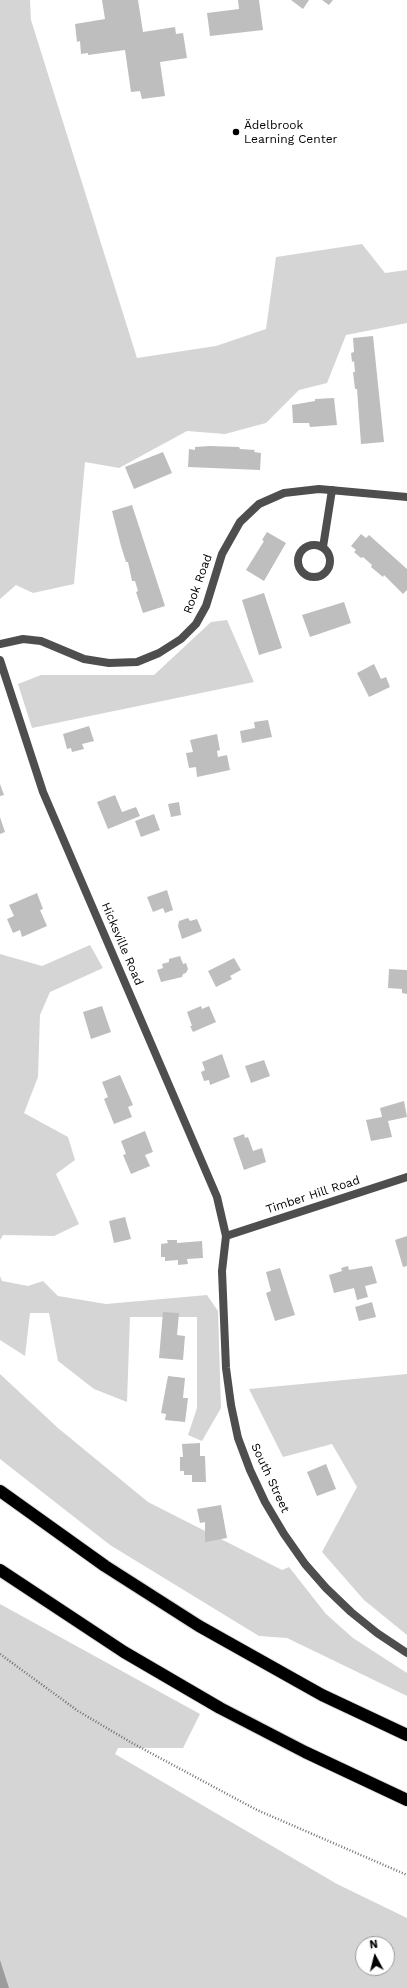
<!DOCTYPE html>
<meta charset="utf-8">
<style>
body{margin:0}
#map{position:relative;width:407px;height:1988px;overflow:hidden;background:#fff;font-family:"Work Sans",sans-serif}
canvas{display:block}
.north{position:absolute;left:355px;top:1936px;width:40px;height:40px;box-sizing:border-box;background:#fff;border:1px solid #999;border-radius:50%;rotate:353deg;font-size:11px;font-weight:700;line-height:16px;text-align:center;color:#000}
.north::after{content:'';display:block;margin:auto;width:14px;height:18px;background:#000;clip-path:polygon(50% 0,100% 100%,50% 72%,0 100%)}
</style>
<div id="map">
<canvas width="407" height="1988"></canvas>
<div class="north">N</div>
</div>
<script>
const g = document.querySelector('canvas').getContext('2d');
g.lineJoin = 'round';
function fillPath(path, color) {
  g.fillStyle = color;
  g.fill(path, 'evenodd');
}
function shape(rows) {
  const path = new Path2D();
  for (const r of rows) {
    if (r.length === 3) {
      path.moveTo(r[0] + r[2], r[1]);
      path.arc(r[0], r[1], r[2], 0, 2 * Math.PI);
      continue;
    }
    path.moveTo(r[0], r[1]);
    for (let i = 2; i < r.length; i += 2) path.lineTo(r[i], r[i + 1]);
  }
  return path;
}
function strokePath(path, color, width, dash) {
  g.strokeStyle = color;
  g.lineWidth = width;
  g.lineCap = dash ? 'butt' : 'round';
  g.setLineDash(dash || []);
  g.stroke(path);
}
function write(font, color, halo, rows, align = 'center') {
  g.font = font + ' "Work Sans",sans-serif';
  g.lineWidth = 3;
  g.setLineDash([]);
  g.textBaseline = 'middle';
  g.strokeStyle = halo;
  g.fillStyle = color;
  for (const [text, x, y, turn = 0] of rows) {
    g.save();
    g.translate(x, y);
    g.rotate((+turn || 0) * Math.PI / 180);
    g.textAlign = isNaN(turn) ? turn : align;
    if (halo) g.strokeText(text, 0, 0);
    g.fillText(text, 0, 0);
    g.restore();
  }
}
fillPath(shape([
 [0,0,30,0,31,20,137,358,216,346,266,329,276,257,362,244,385,273,407,270,407,323,346,335,327,383,299,390,266,423,225,434,187,431,119,468,85,462,74,584,33,593,16,585,0,599],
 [227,620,254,682,32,728,18,684,41,675,154,675,211,622],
 [90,945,103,968,50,992,40,1015,38,1077,24,1113,68,1137,75,1160,56,1174,79,1224,54,1236,3,1235,0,1240,0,954,42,966],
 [0,1276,2,1281,28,1286,43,1281,58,1296,106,1304,207,1295,218,1311,221,1408,202,1441,188,1435,197,1408,197,1317,130,1317,127,1402,94,1389,58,1361,49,1313,30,1313,25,1356,0,1340],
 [0,1374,58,1428,148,1502,282,1570,289,1567,326,1614,353,1638,407,1673,407,1696,287,1638,259,1636,110,1545,0,1459],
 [407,1374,407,1635,364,1600,322,1552,357,1487,332,1444,283,1457,249,1389],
 [0,1604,200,1714,183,1748,118,1748,115,1754,337,1884,407,1918,407,1988,0,1988],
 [363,1944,387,1944,387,1968,363,1968]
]), '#d5d5d5');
fillPath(shape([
 [0,1960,9,1988,0,1988]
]), '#9c9c9c');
fillPath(shape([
 [102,0,138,0,143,32,175,27,176,34,183,33,187,58,160,62,165,96,142,99,140,91,131,92,125,50,88,55,88,53,81,54,80,41,77,42,75,24,105,19],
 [238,0,259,0,263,30,210,36,207,13,239,9],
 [291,0,309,0,303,9],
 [322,0,333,0,329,5],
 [373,336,384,442,361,444,357,389,355,389,353,372,355,372,354,361,352,362,351,353,354,352,353,338],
 [334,398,337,425,310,427,309,423,293,423,292,405,315,401,315,399],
 [210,446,239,447,240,449,255,450,254,452,261,453,260,470,188,467,189,449,195,450,195,447],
 [163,452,172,473,134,489,125,467],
 [132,505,165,606,143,613,136,592,138,591,135,581,132,581,128,562,126,562,121,546,112,511],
 [267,532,286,543,264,581,246,570,264,541,262,540],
 [361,534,366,538,369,535,407,569,407,590,403,594,384,575,383,577,371,567,372,565,363,557,361,558,354,552,356,550,351,546],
 [264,593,282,648,259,655,242,600],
 [344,602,351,623,310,637,302,615],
 [374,664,381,679,386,677,390,687,369,697,357,673],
 [268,720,272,737,242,743,240,731,255,728,254,722],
 [89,726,94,741,82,744,84,749,72,752,71,748,67,749,63,734],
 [217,734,220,750,217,751,218,757,227,755,230,770,197,777,196,767,189,768,186,753,193,752,190,740],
 [0,784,4,795,0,796],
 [115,795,122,812,136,807,140,816,108,829,97,802],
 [179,802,181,815,171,817,168,804],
 [154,814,160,830,141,837,135,821],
 [0,817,5,832,0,834],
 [167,890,173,910,165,913,163,908,153,912,147,897],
 [37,893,43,909,40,910,47,926,22,937,20,930,13,933,7,919,14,916,9,905],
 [188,918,190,921,197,919,202,931,182,939,178,926,179,921],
 [180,956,183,964,186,963,188,969,186,973,183,974,182,977,161,982,157,970,163,968,162,964,169,962,169,959],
 [234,958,241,970,230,976,232,979,216,987,208,971],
 [389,969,407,970,407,994,402,993,402,989,388,988],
 [102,1006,111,1032,91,1039,83,1012],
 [201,1006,202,1009,209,1006,216,1022,193,1032,190,1026,192,1026,187,1012],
 [222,1054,230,1077,210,1085,209,1080,204,1081,201,1072,205,1070,202,1062],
 [264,1060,270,1076,251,1083,245,1066],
 [120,1075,133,1105,128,1107,132,1117,114,1124,104,1099,108,1097,102,1082],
 [404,1101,407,1117,388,1121,392,1137,371,1141,366,1120,382,1117,380,1108],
 [145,1131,153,1152,145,1155,150,1166,131,1174,123,1155,126,1154,121,1141],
 [244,1134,245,1138,248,1137,253,1151,262,1148,266,1162,244,1170,233,1138],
 [125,1217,131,1239,114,1243,109,1221],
 [407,1236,407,1266,403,1267,395,1240],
 [167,1240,177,1240,177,1243,202,1241,203,1258,187,1259,188,1264,178,1265,178,1260,165,1261,165,1257,161,1257,161,1244,168,1243],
 [348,1266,349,1270,372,1266,377,1283,365,1286,368,1297,357,1300,354,1288,334,1293,329,1275,342,1271,341,1268],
 [280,1268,295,1315,275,1321,266,1293,271,1291,266,1272],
 [372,1302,376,1317,359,1321,355,1307],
 [163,1312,179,1313,177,1335,185,1336,183,1360,159,1358],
 [168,1376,185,1378,183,1398,188,1398,185,1422,165,1420,166,1414,161,1413],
 [200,1443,200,1456,205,1456,206,1482,192,1482,192,1475,184,1475,184,1471,180,1471,180,1457,183,1457,182,1444],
 [326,1464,336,1489,317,1496,307,1472],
 [221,1505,227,1538,205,1542,205,1522,200,1523,197,1509]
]), '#bebebe');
const highway = shape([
 [0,1491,105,1566,199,1626,322,1695,407,1735],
 [0,1570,124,1652,220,1708,305,1752,407,1800]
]);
strokePath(highway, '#dbdbdb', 14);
strokePath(shape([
 [0,1654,78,1711,132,1743,257,1810,407,1875]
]), '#707070', 2.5, [1, 2]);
strokePath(shape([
 [314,561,16],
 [323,547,332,490]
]), '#4e4e4e', 8);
strokePath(shape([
 [0,644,23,639,41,641,84,659,109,663,137,662,159,653,181,639,196,624,206,606,222,554,240,522,259,504,284,493,319,489,407,497],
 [0,660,43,792,217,1197,226,1236,222,1271,226,1368,231,1405,238,1438,250,1470,265,1502,284,1534,305,1564,326,1588,351,1612,377,1633,407,1653],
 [226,1236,407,1177]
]), '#4e4e4e', 8);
strokePath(highway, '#000', 12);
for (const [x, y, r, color] of [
 [236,132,4,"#000"]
]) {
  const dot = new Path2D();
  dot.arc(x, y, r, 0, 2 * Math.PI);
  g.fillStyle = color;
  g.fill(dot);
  strokePath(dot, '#fff', 1.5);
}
write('12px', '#000', '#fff', [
 ["Ädelbrook",244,125],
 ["Learning Center",244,139]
], 'left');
write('12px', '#000', '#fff', [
 ["Rook Road",198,584,-70],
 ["Hicksville Road",122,944,67],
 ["Timber Hill Road",313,1195,-18],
 ["South Street",270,1478,65]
]);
</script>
